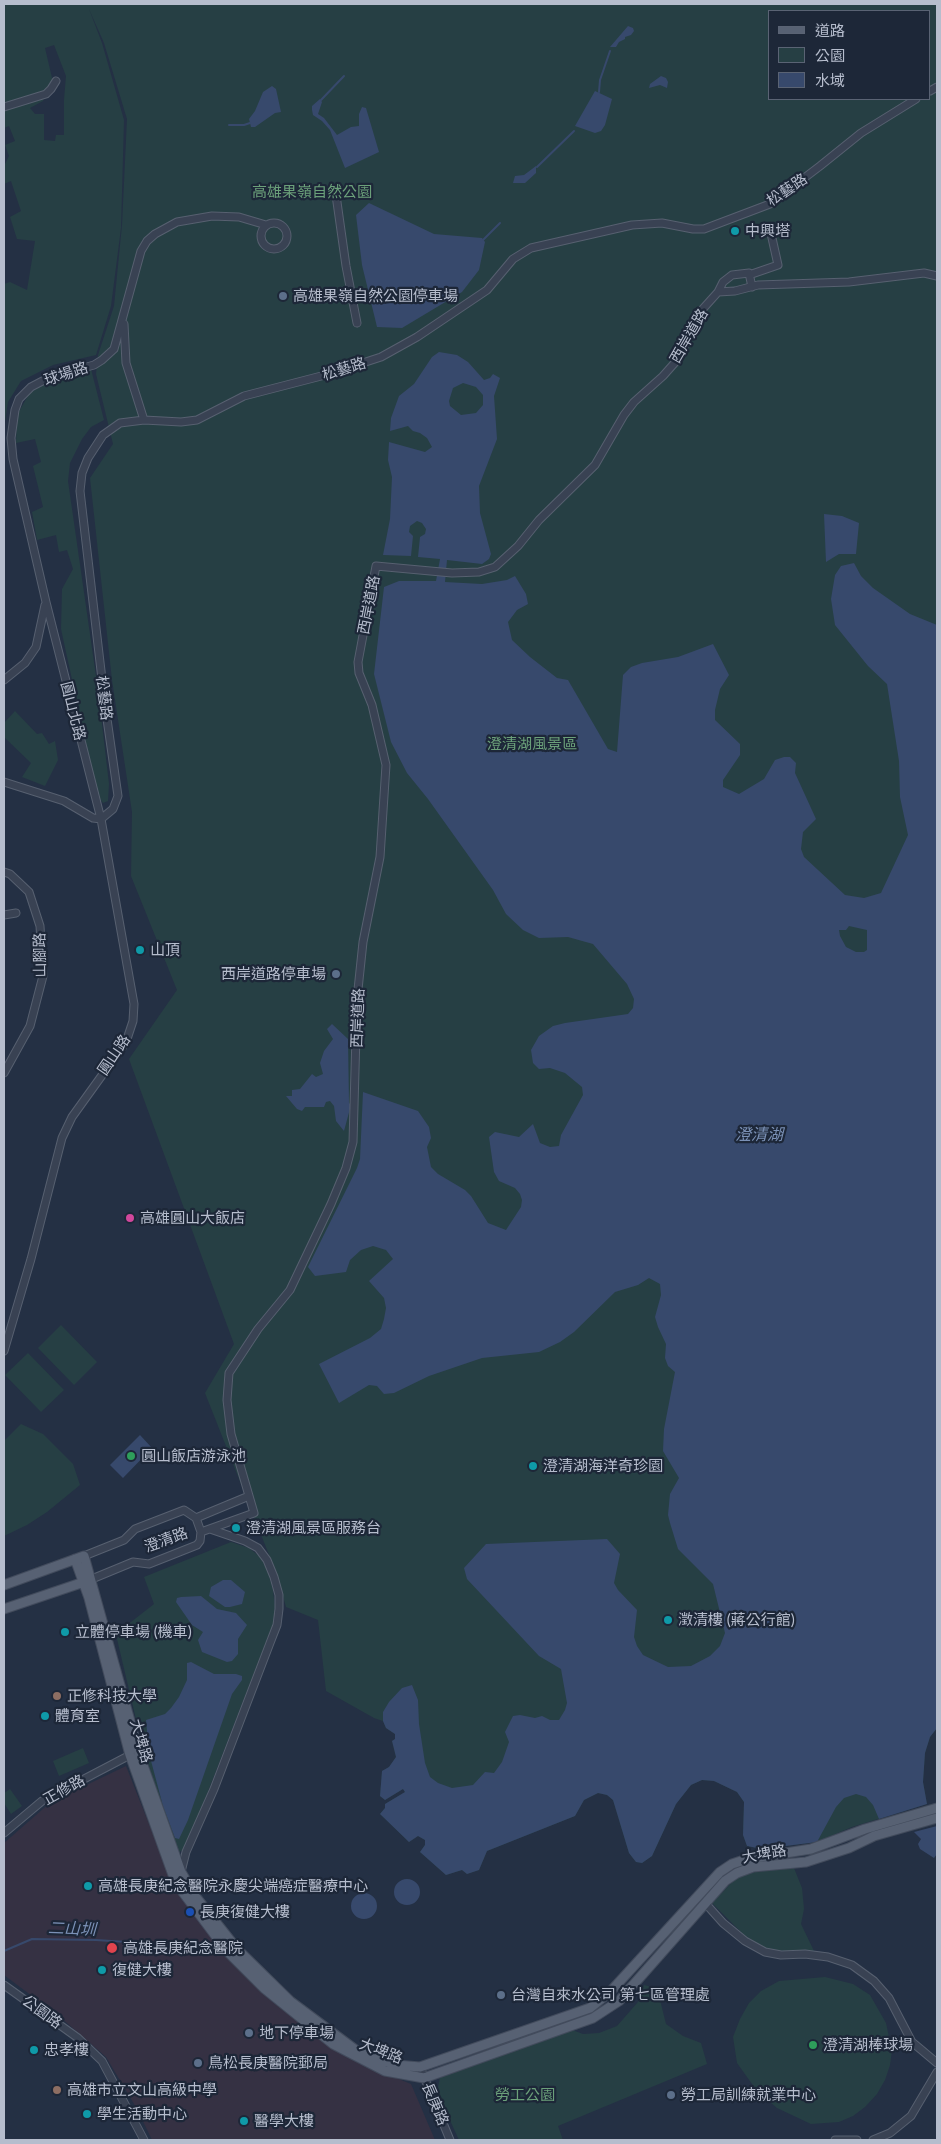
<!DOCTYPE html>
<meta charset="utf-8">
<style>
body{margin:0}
#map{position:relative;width:941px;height:2144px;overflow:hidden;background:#243044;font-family:Lato,"Noto Sans TC",sans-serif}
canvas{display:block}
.frame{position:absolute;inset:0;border:5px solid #b6bdcd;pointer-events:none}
.legend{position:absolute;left:768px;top:10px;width:162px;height:90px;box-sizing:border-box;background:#1d2738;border:1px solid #5a6374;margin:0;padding:6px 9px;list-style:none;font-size:15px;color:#b6bdcd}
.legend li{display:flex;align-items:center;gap:10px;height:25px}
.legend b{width:25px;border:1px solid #5a6374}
</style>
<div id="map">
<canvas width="941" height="2144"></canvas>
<div class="frame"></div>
<ul class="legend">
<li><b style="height:6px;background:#576173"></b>道路</li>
<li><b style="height:14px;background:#263f44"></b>公園</li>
<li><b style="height:14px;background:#37496c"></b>水域</li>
</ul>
</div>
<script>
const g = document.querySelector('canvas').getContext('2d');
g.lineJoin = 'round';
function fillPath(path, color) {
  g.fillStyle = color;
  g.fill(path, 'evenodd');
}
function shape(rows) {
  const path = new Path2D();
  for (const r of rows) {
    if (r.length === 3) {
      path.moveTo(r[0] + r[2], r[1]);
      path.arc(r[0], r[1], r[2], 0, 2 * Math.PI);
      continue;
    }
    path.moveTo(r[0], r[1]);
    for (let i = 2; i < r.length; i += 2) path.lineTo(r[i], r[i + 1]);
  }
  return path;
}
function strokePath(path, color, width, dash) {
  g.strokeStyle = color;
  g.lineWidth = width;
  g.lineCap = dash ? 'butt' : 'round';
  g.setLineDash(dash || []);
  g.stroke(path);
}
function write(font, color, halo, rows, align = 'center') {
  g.font = font + ' Lato,"Noto Sans TC",sans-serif';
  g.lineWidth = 4.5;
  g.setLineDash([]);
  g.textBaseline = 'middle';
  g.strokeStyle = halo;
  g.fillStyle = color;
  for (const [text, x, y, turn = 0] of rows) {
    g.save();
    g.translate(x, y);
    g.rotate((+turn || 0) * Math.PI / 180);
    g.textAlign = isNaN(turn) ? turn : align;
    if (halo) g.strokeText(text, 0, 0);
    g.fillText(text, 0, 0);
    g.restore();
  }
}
fillPath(shape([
 [126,1766,170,1877,226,1957,263,1994,332,2047,384,2073,411,2084,435,2140,152,2140,137,2109,106,2057,60,2017,4,1975,4,1843,51,1802]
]), '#353143');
fillPath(shape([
 [4,4,937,4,937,1728,930,1737,925,1753,923,1782,927,1804,852,1827,817,1842,762,1849,747,1846,743,1835,744,1802,737,1792,714,1781,702,1780,691,1785,676,1804,652,1856,642,1863,636,1862,629,1853,613,1800,607,1795,598,1793,584,1800,575,1816,487,1851,479,1870,467,1874,462,1870,446,1875,420,1852,425,1845,425,1840,418,1836,409,1842,380,1814,385,1808,385,1804,405,1792,403,1789,385,1800,380,1796,382,1771,389,1767,396,1757,392,1741,395,1739,395,1734,386,1728,383,1721,374,1718,326,1691,318,1620,286,1607,277,1575,205,1393,234,1344,129,1059,177,990,131,876,132,812,112,680,90,478,113,444,96,374,98,355,114,306,122,225,127,119,104,43,89,9,102,43,124,120,121,228,111,306,96,355,53,365,21,381,8,402,4,428,4,284,10,282,27,290,35,241,17,239,10,217,21,211,11,181,4,184,4,166,9,156,5,145,15,141,9,126,4,128,4,107,45,95,43,101,30,108,35,114,44,114,44,140,55,141,56,135,64,135,64,100,66,76,54,45,45,48,53,82,47,92,4,106],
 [770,11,930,11,930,99,770,99],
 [91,369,104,420,91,427,82,439,70,463,68,481,98,690,109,784,108,801,103,803,99,798,90,762,61,629,62,589,73,569,67,550,59,552,56,535,37,540,32,512,43,507,33,466,41,462,35,439,16,443,17,415,29,394,45,383],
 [15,711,37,734,42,733,49,744,55,741,58,760,45,786,22,777,31,763,4,737,4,723],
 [61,1325,97,1362,74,1385,38,1348],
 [28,1353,64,1390,41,1412,5,1375],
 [21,1424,43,1434,73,1464,80,1485,47,1512,27,1525,4,1536,4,1441],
 [231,1542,249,1548,259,1556,267,1568,273,1590,275,1607,273,1624,200,1812,183,1850,179,1852,174,1848,140,1736,117,1639,122,1629,154,1604,144,1577],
 [83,1748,89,1763,59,1776,53,1761],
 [10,1789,22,1806,11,1814,4,1803,4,1793],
 [794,1868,802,1888,804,1909,801,1924,814,1951,783,1951,766,1949,744,1935,712,1903,738,1876,755,1872],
 [825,1977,853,1984,870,1995,886,2023,892,2051,890,2065,885,2080,877,2094,865,2107,853,2116,839,2122,811,2124,777,2108,757,2091,737,2063,733,2037,740,2019,749,2003,761,1991,779,1981],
 [644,1985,657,1988,666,2024,683,2036,701,2043,707,2064,558,2126,563,2140,459,2140,437,2092,440,2077,572,2030,583,2034,599,2033,617,2026,638,2002]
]), '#263f44');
fillPath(shape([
 [628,26,633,28,634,31,631,35,625,37,625,39,619,42,616,47,610,47],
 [661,76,666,78,668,82,667,88,660,85,649,88,650,84],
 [272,86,276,89,281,112,275,113,255,127,251,127,249,119,255,111,263,92],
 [595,91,612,99,605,125,601,131,595,133,575,126],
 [320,99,322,102,318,114,324,118,337,135,351,127,359,126,359,114,362,107,366,108,379,152,345,168,330,130,322,121,313,115,312,110,312,106],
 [536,166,536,173,525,183,513,183,515,176,524,175],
 [369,203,434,234,482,238,485,242,479,270,462,292,402,328,377,327,362,265,356,215],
 [439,352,457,355,468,362,484,380,490,378,493,374,500,378,494,396,497,439,479,486,480,513,491,554,489,559,482,564,447,560,445,582,482,584,507,580,515,576,526,594,528,604,517,610,508,622,512,640,530,657,557,678,568,680,608,749,617,752,623,675,631,667,642,663,678,657,713,644,729,675,720,689,715,710,715,720,740,744,740,755,723,780,723,787,739,794,764,779,775,760,784,757,790,757,796,763,795,773,816,819,803,832,801,849,804,857,845,895,864,898,881,893,908,835,900,797,899,761,887,684,868,666,835,625,831,599,835,575,841,566,854,563,861,576,873,588,910,614,937,625,937,1728,930,1737,925,1753,923,1782,927,1804,879,1819,873,1805,866,1797,856,1794,844,1798,836,1807,817,1842,762,1849,747,1846,743,1835,744,1802,737,1792,714,1781,702,1780,691,1785,676,1804,652,1856,642,1863,636,1862,629,1853,613,1800,607,1795,598,1793,584,1800,575,1816,487,1851,479,1870,467,1874,462,1870,446,1875,420,1852,425,1845,425,1840,418,1836,409,1842,380,1814,385,1808,385,1804,405,1792,403,1789,385,1800,380,1796,382,1771,389,1767,396,1757,392,1741,395,1739,395,1734,386,1728,383,1721,383,1712,389,1702,402,1688,412,1685,418,1700,419,1724,425,1763,430,1777,438,1783,452,1788,473,1785,485,1772,494,1773,502,1762,509,1742,505,1732,513,1716,520,1715,535,1718,542,1716,550,1720,559,1720,565,1710,567,1703,561,1669,539,1656,467,1579,464,1568,486,1544,607,1539,620,1554,614,1583,618,1590,637,1610,634,1637,637,1646,643,1655,668,1667,691,1666,710,1656,720,1646,725,1633,713,1584,678,1549,670,1523,668,1515,670,1494,679,1478,663,1451,664,1429,675,1372,668,1366,665,1358,666,1344,658,1327,655,1317,661,1295,660,1284,649,1278,638,1285,615,1292,574,1332,560,1342,539,1352,482,1358,429,1376,394,1393,384,1394,377,1386,369,1385,339,1403,319,1364,370,1338,381,1329,384,1319,386,1308,384,1298,369,1281,393,1259,386,1250,373,1246,361,1250,350,1260,346,1272,315,1276,308,1267,357,1168,360,1159,363,1092,418,1111,429,1127,431,1138,427,1147,431,1167,438,1174,465,1190,471,1196,488,1223,506,1230,521,1207,522,1200,520,1194,515,1188,499,1181,494,1172,489,1137,495,1132,519,1137,533,1124,540,1143,550,1147,559,1146,561,1135,583,1095,582,1087,565,1073,550,1068,539,1069,533,1063,531,1050,539,1036,553,1026,565,1023,628,1014,633,1008,634,999,627,984,593,944,568,937,539,938,523,930,506,914,493,890,428,799,407,773,391,742,374,674,384,587,399,581,436,581,440,559,418,557,420,537,425,534,426,529,422,523,417,521,410,526,409,532,413,536,411,556,383,555,390,519,392,477,388,460,389,442,425,452,432,447,427,438,420,433,413,431,408,426,390,431,391,418,399,396,414,384,432,357],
 [463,383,476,387,483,395,483,405,476,413,461,415,450,406,449,401,453,388],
 [849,926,867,930,867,950,864,952,856,952,846,947,840,936,839,930,846,930],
 [824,514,842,516,859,523,856,554,839,554,826,562],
 [332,1024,348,1039,349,1103,351,1105,344,1131,336,1121,334,1106,330,1101,326,1102,324,1107,305,1107,302,1111,297,1109,286,1096,292,1096,292,1090,300,1089,312,1074,316,1077,323,1074,320,1063,324,1051,333,1039,327,1029],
 [140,1435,152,1448,123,1478,110,1465],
 [223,1580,231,1580,245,1592,242,1604,230,1607,225,1607,209,1596,211,1587],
 [201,1596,217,1609,236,1613,247,1625,238,1639,238,1654,232,1661,227,1662,202,1652,198,1640,203,1632,192,1625,176,1602,177,1598,181,1597],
 [191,1662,214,1674,236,1674,242,1676,242,1680,232,1694,188,1820,179,1839,175,1838,163,1806,146,1742,147,1731,146,1720,165,1714,171,1708,179,1697,187,1680,187,1663],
 [937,1826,937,1854,934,1858,920,1849,918,1844,921,1839,914,1832],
 [407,1892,13],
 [364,1906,13]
]), '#37496c');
strokePath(shape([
 [599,92,600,80,610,51],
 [321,100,344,76],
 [229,125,244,125,250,123],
 [537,167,574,131],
 [483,240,500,223],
 [152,1946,181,1955],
 [4,1951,32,1939,96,1940,142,1943]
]), '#37496c', 2);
const minor = shape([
 [930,91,937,87],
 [4,107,46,94,51,89,56,81],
 [336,195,346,266,357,323],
 [274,236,13],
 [749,275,778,265,770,229],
 [718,292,723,282,732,275,749,273,752,287],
 [124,324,126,363,144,420],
 [4,680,25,663,36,647,45,605],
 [4,782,64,801,93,818,101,819],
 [101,819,113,809,118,796,105,705,80,491,82,473,88,458,103,435,120,423,144,420,181,422,197,420,244,396,329,374,381,357,417,337,487,290,513,259,531,248,632,225,662,223,693,229,704,229,770,204,820,166,861,133,916,99],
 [4,872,10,874,29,892,40,926,43,976,30,1026,4,1073],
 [4,915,16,913],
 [4,1351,31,1259,62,1138,72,1117,126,1042,133,1021,134,1004,101,819,46,602,13,459,11,438,15,410,19,399,31,387,50,377,94,365,102,360,114,349,141,251,147,241,155,234,177,222,212,216,239,217,266,225],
 [196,1518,249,1496],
 [201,1532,254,1513,231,1434,227,1400,229,1373,258,1329,290,1290,331,1204,346,1168,353,1142,357,999,363,942,380,857,386,765,372,705,359,673,358,662,376,566,452,573,479,572,495,567,518,546,539,520,595,465,624,415,634,402,663,376,679,358,700,312,718,292,735,291,758,285,849,282,924,273,937,276],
 [84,1556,124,1540,135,1529,184,1510,196,1518,201,1532,200,1541,197,1545,149,1564,133,1562,87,1581],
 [4,1833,42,1801,130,1755],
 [181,1872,186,1852,214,1789,270,1643,277,1625,279,1609,279,1595,274,1577,267,1560,258,1548,245,1541,210,1529],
 [706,1904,723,1923,745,1941,765,1952,781,1955,805,1954,828,1957,852,1965,874,1981,889,1998,912,2042,937,2063],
 [4,1985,78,2038,102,2061,144,2140],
 [420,2067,450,2140],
 [835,2140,857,2140],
 [873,2140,890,2133,911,2116,937,2072]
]);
const major = shape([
 [75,1559,89,1598,130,1755,173,1875,182,1891,227,1951,265,1989,333,2044,385,2071,424,2078,593,2018,619,2001,725,1881,737,1873,753,1867,806,1862,849,1848,874,1836,937,1818],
 [4,1585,84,1556,140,1757,181,1872,195,1896,237,1949,290,2001,357,2051,396,2065,420,2067,590,2008,610,1992,720,1872,732,1864,747,1859,811,1849,865,1829,937,1808],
 [4,1609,84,1582]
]);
strokePath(minor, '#576070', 9);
strokePath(major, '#424b5c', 11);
strokePath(minor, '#394253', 7);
strokePath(major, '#576173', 9);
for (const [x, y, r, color] of [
 [735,231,5,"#0f9aa8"],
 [283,296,5,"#5c6f8a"],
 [140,950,5,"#0f9aa8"],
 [336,974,5,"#5c6f8a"],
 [130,1218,5,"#d1479c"],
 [131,1456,5,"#2e9e5b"],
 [533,1466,5,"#0f9aa8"],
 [236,1528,5,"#0f9aa8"],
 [668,1620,5,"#0f9aa8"],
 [65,1632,5,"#0f9aa8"],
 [57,1696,5,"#8d6e63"],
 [45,1716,5,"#0f9aa8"],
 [88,1886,5,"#0f9aa8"],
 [190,1912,5,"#1a4fb4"],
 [112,1948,6,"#e0444e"],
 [102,1970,5,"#0f9aa8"],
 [501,1995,5,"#5c6f8a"],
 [249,2033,5,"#5c6f8a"],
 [813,2045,5,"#2e9e5b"],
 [34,2050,5,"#0f9aa8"],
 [198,2063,5,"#5c6f8a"],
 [57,2090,5,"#8d6e63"],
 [671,2095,5,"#5c6f8a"],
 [87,2114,5,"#0f9aa8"],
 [244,2121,5,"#0f9aa8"]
]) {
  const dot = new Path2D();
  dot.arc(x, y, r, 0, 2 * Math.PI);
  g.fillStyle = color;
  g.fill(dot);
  strokePath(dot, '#1d2738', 2);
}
write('15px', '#b6bdcd', '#1d2738', [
 ["松藝路",787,190,-34],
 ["西岸道路",689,336,-60],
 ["松藝路",344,369,-17],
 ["球場路",66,374,-18],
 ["西岸道路",369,605,-79],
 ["松藝路",104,698,83],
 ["圓山北路",73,711,76],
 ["山腳路",40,955,-91],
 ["西岸道路",358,1018,-88],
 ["圓山路",114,1055,-56],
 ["澄清路",166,1540,-20],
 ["大埤路",141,1741,74],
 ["正修路",64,1790,-29],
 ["大埤路",764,1854,-10],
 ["公園路",42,2012,36],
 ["大埤路",381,2051,21],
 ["長庚路",435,2104,67]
]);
write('15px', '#6ba07a', '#1d2738', [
 ["高雄果嶺自然公園",312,192],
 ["澄清湖風景區",532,744],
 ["勞工公園",525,2095]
]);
write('15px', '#b6bdcd', '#1d2738', [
 ["中興塔",745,231],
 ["高雄果嶺自然公園停車場",293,296],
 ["山頂",150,950],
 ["西岸道路停車場",326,974,"right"],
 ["高雄圓山大飯店",140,1218],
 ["圓山飯店游泳池",141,1456],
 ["澄清湖海洋奇珍園",543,1466],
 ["澄清湖風景區服務台",246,1528],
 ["澂清樓 (蔣公行館)",678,1620],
 ["立體停車場 (機車)",75,1632],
 ["正修科技大學",67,1696],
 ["體育室",55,1716],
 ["高雄長庚紀念醫院永慶尖端癌症醫療中心",98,1886],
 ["長庚復健大樓",200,1912],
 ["高雄長庚紀念醫院",123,1948],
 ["復健大樓",112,1970],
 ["台灣自來水公司 第七區管理處",511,1995],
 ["地下停車場",259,2033],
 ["澄清湖棒球場",823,2045],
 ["忠孝樓",44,2050],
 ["鳥松長庚醫院郵局",208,2063],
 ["高雄市立文山高級中學",67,2090],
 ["勞工局訓練就業中心",681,2095],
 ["學生活動中心",97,2114],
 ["醫學大樓",254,2121]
], 'left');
write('italic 16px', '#7b91b6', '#1d2738', [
 ["澄清湖",759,1135],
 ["二山圳",72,1929,2]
]);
</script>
